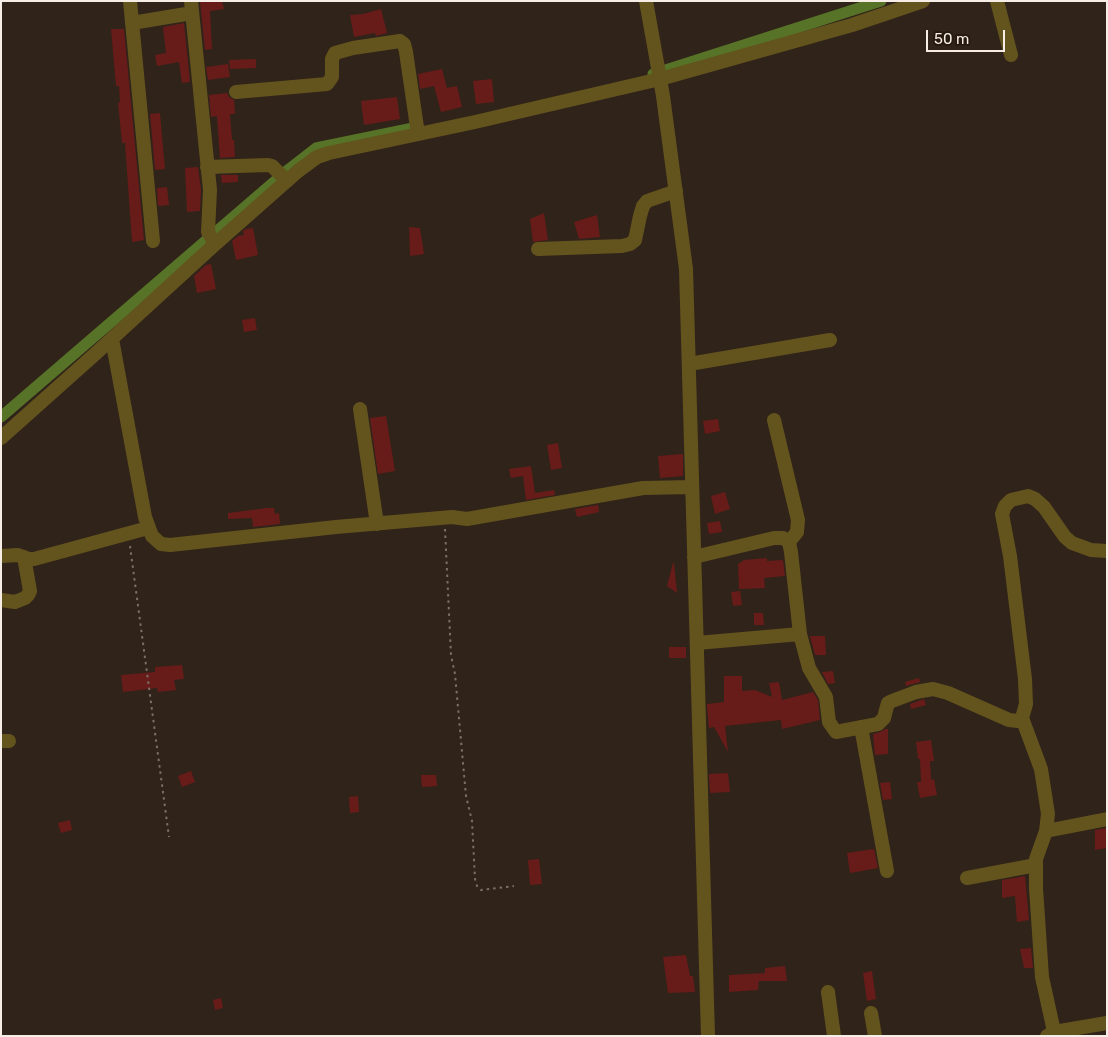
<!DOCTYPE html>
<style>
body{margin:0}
#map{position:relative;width:1108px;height:1037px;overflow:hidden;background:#302319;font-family:Rubik,sans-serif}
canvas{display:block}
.frame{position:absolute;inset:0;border:2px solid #f6ede6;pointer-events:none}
.scale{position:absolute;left:926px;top:30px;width:79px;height:22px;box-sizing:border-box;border:2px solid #f6ede6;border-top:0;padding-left:6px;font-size:15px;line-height:18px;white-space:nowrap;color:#f6ede6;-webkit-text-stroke:4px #261a0f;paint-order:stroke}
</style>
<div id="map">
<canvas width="1108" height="1037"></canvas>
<div class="frame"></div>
<div class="scale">50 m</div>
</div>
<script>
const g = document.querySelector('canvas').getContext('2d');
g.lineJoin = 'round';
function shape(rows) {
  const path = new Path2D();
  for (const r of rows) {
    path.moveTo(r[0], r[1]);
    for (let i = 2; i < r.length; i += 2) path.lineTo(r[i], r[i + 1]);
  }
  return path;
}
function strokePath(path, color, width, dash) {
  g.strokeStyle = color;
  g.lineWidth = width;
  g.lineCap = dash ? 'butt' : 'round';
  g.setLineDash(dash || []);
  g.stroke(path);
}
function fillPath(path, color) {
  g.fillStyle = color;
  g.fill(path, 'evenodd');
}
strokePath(shape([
 [653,74,881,1],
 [1,417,289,169,316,148,418,127]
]), '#577327', 11);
fillPath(shape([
 [200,1,222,1,224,9,210,11,212,49,205,50],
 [381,9,387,33,376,36,375,33,354,37,350,15,363,14],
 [184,23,190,82,182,83,179,62,157,66,155,55,166,53,163,27],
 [111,29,124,29,144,240,132,242,125,143,122,143,118,103,120,102,119,86,116,86],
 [256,59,256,68,230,69,229,60],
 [228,64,230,77,208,80,206,67],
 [442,69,447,88,457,86,462,107,441,112,434,86,420,89,418,74],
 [492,79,494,102,476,104,473,81],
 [227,93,229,97,234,100,235,114,230,114,232,140,234,140,235,157,220,158,217,116,211,117,209,95],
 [397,97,400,119,364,125,361,101],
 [160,113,165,169,155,170,150,114],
 [198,167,201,190,200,211,187,212,185,168],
 [221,175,238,175,238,182,222,183],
 [167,187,169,205,158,206,157,188],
 [544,213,548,240,533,242,530,219],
 [597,215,600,237,579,239,574,222],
 [409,227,420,228,424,254,410,256],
 [253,228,258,255,236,260,232,241,238,236,244,235,243,231,246,229],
 [211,264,216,289,197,293,194,276,206,265],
 [255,318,257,330,244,332,242,320],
 [386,416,395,471,378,474,370,418],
 [718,419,720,431,705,434,703,421],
 [558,443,562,468,551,470,547,445],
 [683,454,683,476,660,478,658,456],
 [531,466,535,493,554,490,555,495,526,500,523,476,511,478,509,469],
 [725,492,730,509,715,514,711,496],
 [598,505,599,512,577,517,575,509],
 [267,508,274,508,275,514,279,513,280,524,253,527,252,518,228,519,228,513],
 [720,521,722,532,709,534,707,523],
 [767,558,767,561,783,560,785,576,764,578,765,588,739,589,738,564,744,560],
 [673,563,674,563,677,593,667,586],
 [740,591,742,605,733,606,731,592],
 [754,613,763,613,764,625,754,625],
 [810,636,825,636,826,655,815,655],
 [669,647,686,647,686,658,669,658],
 [182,665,184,679,174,680,176,690,158,692,157,688,123,692,121,675,155,672,155,667],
 [833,671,835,683,828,684,822,672],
 [724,676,742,676,742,691,755,690,772,697,769,683,779,682,782,700,813,692,818,700,820,720,782,729,781,720,725,726,728,752,714,727,709,728,707,707,707,704,724,702],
 [919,678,920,682,906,686,905,682],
 [924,699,926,705,911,709,910,704],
 [885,729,888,729,888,754,875,755,873,734,880,732],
 [931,740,934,761,930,761,931,780,934,779,937,795,920,798,917,782,921,782,920,759,918,759,916,742],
 [191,771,195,782,182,787,178,776],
 [728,773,730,792,710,793,709,774],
 [421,775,436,775,437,786,422,787],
 [890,782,892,799,883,800,880,783],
 [358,796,359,812,350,813,349,797],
 [70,820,72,830,61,833,58,823],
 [1107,828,1107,848,1095,850,1095,830],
 [874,849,878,868,850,873,847,853],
 [539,859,542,884,530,885,528,860],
 [1025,876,1029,920,1017,922,1015,896,1002,898,1002,880],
 [1031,948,1033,968,1024,968,1020,949],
 [686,955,690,976,693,976,695,992,668,993,663,957],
 [785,966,787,981,759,981,758,990,729,992,729,975,765,973,765,968],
 [872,971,876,999,867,1001,863,973],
 [221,998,223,1008,215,1010,213,1000]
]), '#671c19');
strokePath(shape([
 [445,529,451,655,455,674,466,796,472,821,475,879,477,886,481,890,514,886],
 [130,546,169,837]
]), '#7b7067', 2, [2.5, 4]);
strokePath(shape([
 [130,1,153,241],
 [191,1,210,190,208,232,214,242,211,248],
 [646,1,663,96,686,269,708,1036],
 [997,1,1011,55],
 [132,23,192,13],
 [236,92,327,84,332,77,332,59,335,53,353,48,400,41,404,44,406,52,418,134],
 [207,167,268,165,272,166,287,181],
 [538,249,622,246,630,244,635,240,640,216,643,206,647,201,676,191],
 [112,339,145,517,152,536,161,544,170,545,336,527,452,517,467,519,643,488,692,487],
 [689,364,830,340],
 [360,409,377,524],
 [774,420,798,520,797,532,789,542],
 [1,438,94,355,213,246,298,171,317,157,329,153,475,122,660,79,852,25,923,1],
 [1,556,18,555,29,559,34,559,148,528],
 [694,557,774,538,783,538,789,542,791,552,800,634,809,668,826,697,829,722,836,732,878,724,884,718,886,710,888,703,892,701,916,692,933,689,948,693,1009,720,1018,721,1022,718,1026,704,1025,679,1010,556,1002,514,1005,506,1011,500,1028,496,1035,499,1044,507,1065,537,1072,543,1091,550,1107,551],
 [1,600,15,602,25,598,28,595,30,591,24,557],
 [697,643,800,634],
 [1022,718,1041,769,1048,814,1046,831,1036,859,1036,865],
 [861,727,887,871],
 [1,741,9,741],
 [1046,831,1107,819],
 [967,878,1036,865,1036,888,1042,977,1055,1036],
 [828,992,834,1036],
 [871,1013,875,1036],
 [1047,1036,1054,1032,1107,1023]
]), '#63541e', 14);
</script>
